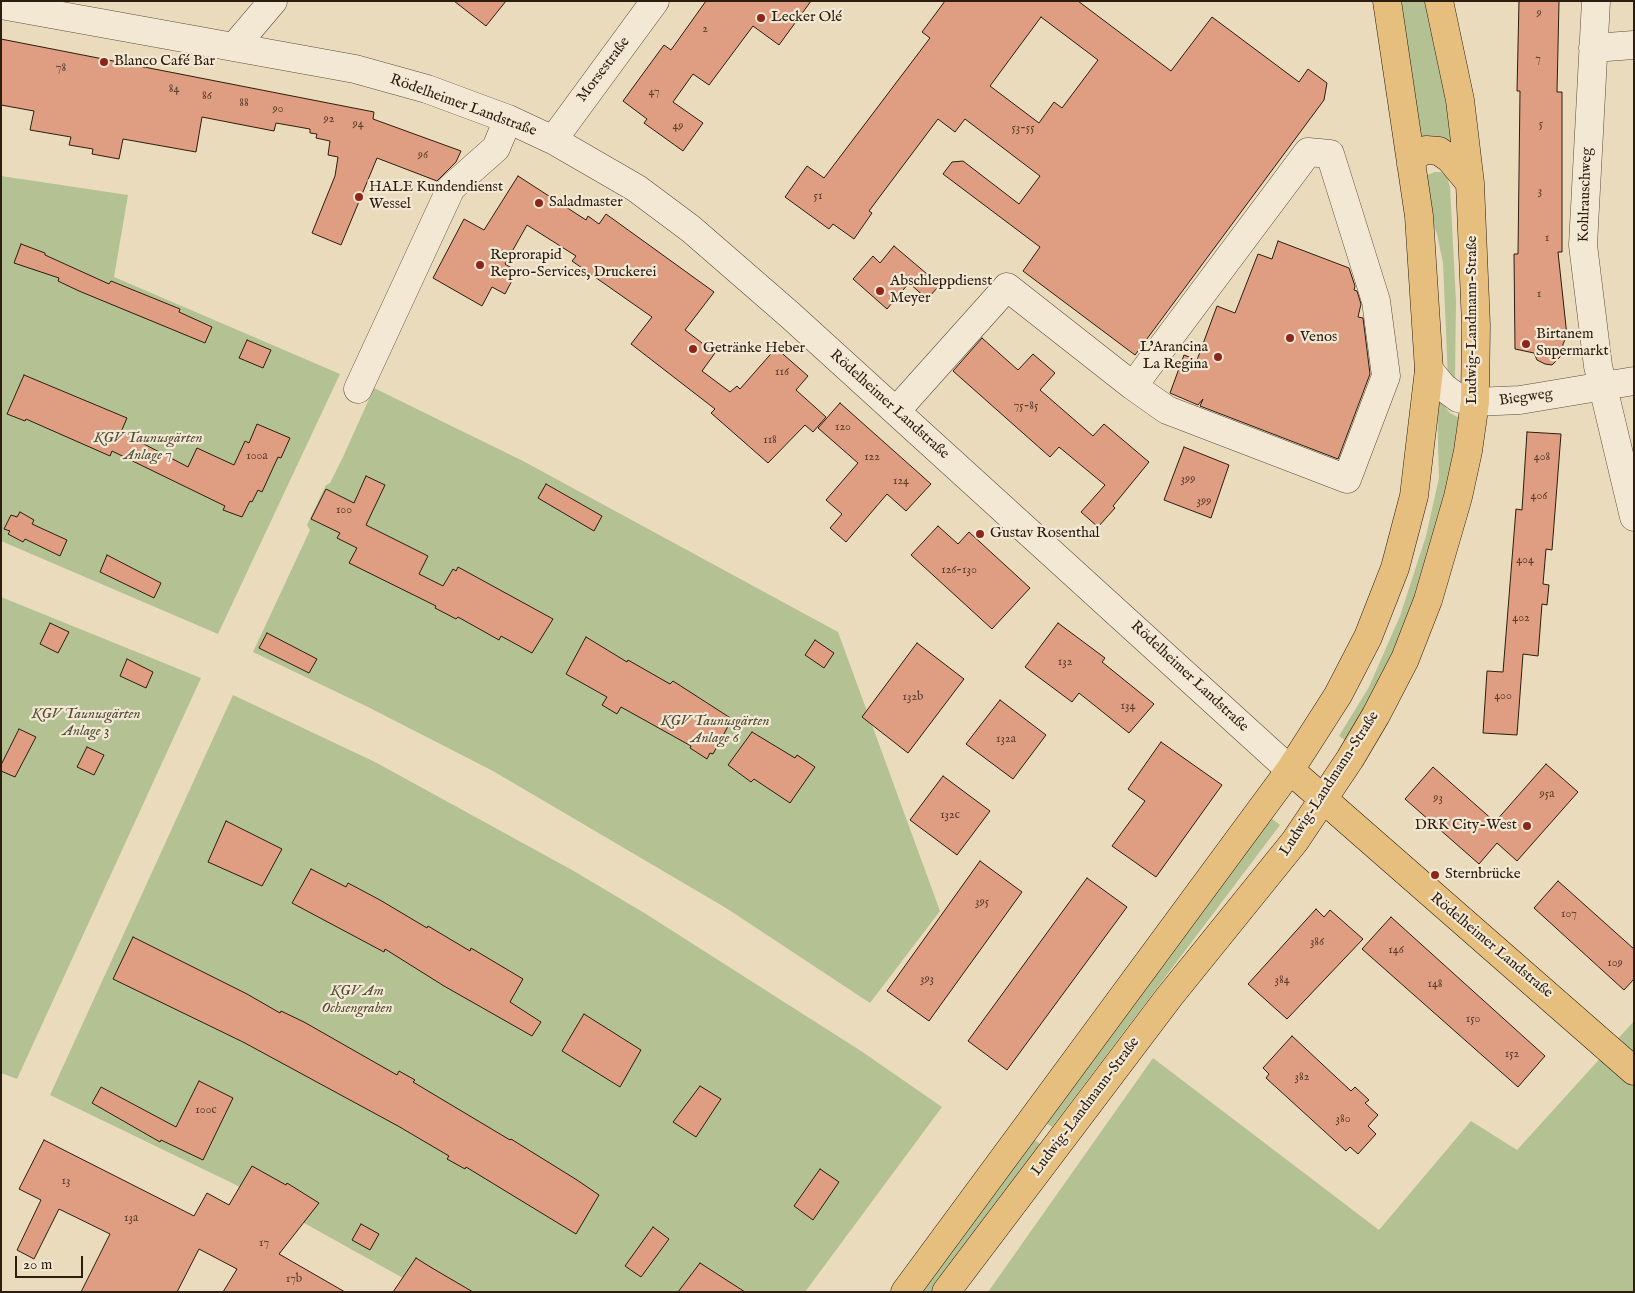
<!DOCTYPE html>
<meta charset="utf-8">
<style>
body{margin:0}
#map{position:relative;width:1635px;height:1293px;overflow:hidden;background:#ebdbbd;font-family:"IM FELL English",serif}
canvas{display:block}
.frame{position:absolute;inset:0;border:2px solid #2c1d0f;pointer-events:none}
.scale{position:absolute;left:15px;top:1256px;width:68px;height:22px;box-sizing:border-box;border:2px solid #2c1d0f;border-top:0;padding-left:6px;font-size:15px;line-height:18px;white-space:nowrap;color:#2c1d0f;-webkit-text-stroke:4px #f2e8d4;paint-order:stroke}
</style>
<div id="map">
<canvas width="1635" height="1293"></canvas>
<div class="frame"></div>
<div class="scale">20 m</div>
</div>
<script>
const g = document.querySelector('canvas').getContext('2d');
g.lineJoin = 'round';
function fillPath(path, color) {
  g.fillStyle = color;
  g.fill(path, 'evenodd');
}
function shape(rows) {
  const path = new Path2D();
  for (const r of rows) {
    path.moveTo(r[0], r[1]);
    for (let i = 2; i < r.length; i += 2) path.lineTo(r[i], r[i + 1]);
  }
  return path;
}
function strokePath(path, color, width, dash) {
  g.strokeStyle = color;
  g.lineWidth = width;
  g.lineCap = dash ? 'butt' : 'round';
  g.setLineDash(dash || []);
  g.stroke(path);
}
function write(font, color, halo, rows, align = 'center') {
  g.font = font + ' "IM FELL English",serif';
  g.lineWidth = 4.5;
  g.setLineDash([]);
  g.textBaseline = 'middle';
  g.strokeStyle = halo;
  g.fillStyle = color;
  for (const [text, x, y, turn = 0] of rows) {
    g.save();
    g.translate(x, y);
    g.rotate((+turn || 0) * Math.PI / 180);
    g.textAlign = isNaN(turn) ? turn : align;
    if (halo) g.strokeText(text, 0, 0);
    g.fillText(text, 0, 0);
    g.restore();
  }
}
fillPath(shape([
 [1398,1,1429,1,1455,146,1417,146],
 [1435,172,1441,172,1447,177,1450,187,1456,301,1455,380,1448,379,1443,263,1437,234,1428,211,1423,183,1427,175],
 [1,176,128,195,114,277,340,374,218,634,1,541],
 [374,388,523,461,838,632,940,911,870,1003,726,908,493,771,366,706,253,652,310,530,307,525,326,485,330,483,343,457],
 [1441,402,1450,413,1461,419,1441,524,1404,633,1376,692,1346,741,1339,736,1369,687,1400,616,1426,536,1439,478,1437,405],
 [1,597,201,678,17,1079,1,1073],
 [233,695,375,762,572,870,646,914,861,1051,942,1107,805,1292,428,1292,234,1184,50,1095],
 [1271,818,1280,825,1052,1127,1045,1122],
 [1634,1021,1634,1292,988,1292,1153,1058,1379,1230,1471,1121,1517,1150],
 [1032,1138,1040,1144,964,1247,931,1292,919,1292]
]), '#b4c193');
const building = shape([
 [454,1,506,1,486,26,454,1],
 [706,1,811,1,779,45,753,26,709,85,693,74,673,102,703,123,683,151,644,123,647,119,623,101,664,45,671,50,706,1],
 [945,1,1078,1,1171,71,1212,17,1299,82,1308,69,1327,83,1324,100,1135,355,1023,271,1040,247,943,174,952,162,963,161,1019,204,1040,176,965,119,955,132,938,119,869,211,872,213,854,239,833,224,829,229,785,197,807,166,824,178,930,38,922,32,945,1],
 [1041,17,1098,60,1062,108,1054,102,1039,123,990,86,1041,17],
 [1519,1,1559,1,1557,92,1562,92,1562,252,1558,252,1567,336,1563,344,1563,354,1552,365,1545,364,1537,360,1534,353,1515,349,1514,254,1518,254,1520,91,1517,91,1519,1],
 [1,39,374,112,373,119,461,151,456,162,437,181,377,158,341,245,312,233,335,176,338,157,328,155,330,141,316,138,317,134,310,133,310,129,276,123,274,131,202,117,196,152,123,139,119,159,92,154,93,149,69,145,71,137,30,130,34,111,1,105,1,39],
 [518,176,586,220,588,216,599,224,606,214,714,292,685,330,715,353,702,371,730,392,737,386,740,389,776,348,808,376,796,390,826,417,813,432,805,425,768,463,711,413,715,409,631,344,652,317,572,261,576,256,527,225,505,264,517,271,505,294,492,287,482,306,433,278,464,219,484,230,518,176],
 [1278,241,1349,268,1355,286,1354,290,1357,291,1361,304,1358,317,1363,318,1370,374,1338,459,1200,406,1203,399,1198,405,1170,393,1184,355,1197,360,1217,306,1235,313,1258,254,1272,259,1278,241],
 [21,244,45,253,45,255,109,284,111,281,180,309,179,312,212,327,205,343,79,291,58,281,59,278,14,263,21,244],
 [894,246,940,285,927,299,909,283,887,309,853,279,873,256,880,263,894,246],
 [982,338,1018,370,1033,354,1055,373,1040,390,1093,436,1104,424,1149,462,1113,506,1115,508,1098,527,1081,512,1105,485,1059,447,1050,457,953,371,982,338],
 [247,340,271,350,263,368,239,358,247,340],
 [24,375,127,418,121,432,188,467,197,448,234,465,245,441,249,443,257,424,290,438,281,458,278,457,262,492,258,490,252,502,250,501,242,517,223,510,225,506,112,451,110,456,26,419,25,421,7,414,24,375],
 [840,403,931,484,906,511,887,494,846,542,830,528,842,514,826,500,858,463,818,428,840,403],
 [1527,432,1561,434,1552,550,1546,549,1543,584,1549,585,1547,605,1542,604,1538,656,1523,654,1517,735,1483,733,1487,671,1503,672,1516,509,1522,510,1527,432],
 [1184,447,1229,465,1211,518,1164,500,1184,447],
 [366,476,385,485,366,525,428,556,419,574,443,586,453,569,456,571,458,567,553,619,532,653,501,636,499,640,458,617,456,619,435,608,436,606,349,563,357,548,337,538,340,533,311,519,326,489,354,503,366,476],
 [546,484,602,516,594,531,538,498,546,484],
 [20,512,34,520,32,524,67,540,60,556,25,539,23,542,8,534,10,531,4,529,11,515,17,517,20,512],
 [938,526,958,544,969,532,1030,588,992,629,911,555,938,526],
 [107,555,161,583,154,598,100,572,107,555],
 [50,623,69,632,58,653,40,644,50,623],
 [1058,623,1105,658,1102,662,1154,704,1129,733,1079,693,1072,702,1025,667,1058,623],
 [267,633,317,659,309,673,259,648,267,633],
 [586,637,627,662,628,660,670,684,673,681,732,719,713,754,710,753,707,759,690,748,691,746,621,707,617,714,602,705,607,697,566,674,586,637],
 [815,640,834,653,824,668,805,655,815,640],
 [917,643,964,679,908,753,862,717,917,643],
 [127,659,153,672,146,688,120,676,127,659],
 [1000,700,1046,735,1013,779,966,744,1000,700],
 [19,729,36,737,15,777,1,771,1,765,19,729],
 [752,732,795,758,797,755,815,767,790,803,754,779,751,782,728,765,752,732],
 [1161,742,1222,785,1156,877,1112,846,1145,801,1128,789,1161,742],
 [87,747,104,755,94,775,77,767,87,747],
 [1546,764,1578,792,1517,861,1497,843,1479,864,1405,799,1433,767,1495,822,1546,764],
 [943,776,990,811,957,855,910,820,943,776],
 [226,821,282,849,262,886,208,862,226,821],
 [980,861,1022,892,929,1021,887,991,980,861],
 [311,869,346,887,348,883,380,900,427,928,428,926,470,951,471,948,523,979,510,1002,541,1022,532,1036,444,986,385,949,384,952,292,903,311,869],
 [1087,878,1127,907,1007,1070,968,1041,1087,878],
 [1558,881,1634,949,1634,979,1624,990,1534,908,1558,881],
 [1316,909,1324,917,1330,910,1363,939,1287,1019,1248,984,1316,909],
 [1391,917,1545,1056,1518,1087,1362,949,1391,917],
 [133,937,247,994,280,1013,281,1011,304,1022,397,1075,399,1071,415,1080,413,1082,510,1140,511,1139,577,1180,599,1195,576,1234,466,1167,465,1169,447,1159,449,1156,398,1126,243,1042,113,979,133,937],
 [584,1014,641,1050,620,1087,562,1051,584,1014],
 [1292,1036,1351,1091,1355,1087,1369,1100,1365,1103,1378,1115,1368,1126,1376,1134,1358,1154,1350,1147,1346,1151,1266,1078,1269,1074,1263,1068,1292,1036],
 [199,1081,233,1098,203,1160,161,1140,160,1142,92,1103,101,1087,176,1127,199,1081],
 [700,1086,721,1099,696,1137,673,1122,700,1086],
 [44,1140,194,1216,207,1193,229,1205,252,1166,286,1185,287,1183,319,1203,279,1254,345,1292,223,1292,237,1269,199,1249,177,1292,81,1292,110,1234,59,1209,34,1259,17,1250,41,1200,19,1189,44,1140],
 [820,1169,839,1182,813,1220,794,1206,820,1169],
 [361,1224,379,1234,370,1250,352,1240,361,1224],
 [653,1227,669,1239,641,1277,625,1266,653,1227],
 [416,1258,432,1268,473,1292,393,1292,416,1258],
 [700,1263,745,1292,678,1292,700,1263]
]);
fillPath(building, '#df9d81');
strokePath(building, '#2c1d0f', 1);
const minor = shape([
 [1596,1,1583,245,1598,366,1634,517],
 [1,5,355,69,427,89,508,119,553,140,636,188,691,229,790,315,1290,770],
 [234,47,273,1],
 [1593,48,1634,45],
 [553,140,655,1],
 [1429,370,1443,387,1458,398,1475,402,1520,400,1634,381],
 [358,389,451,188,496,148,508,119],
 [896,411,1007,287,1133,386,1308,152,1330,154,1376,301,1386,376,1347,479,1167,410,1133,386]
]);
const major = shape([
 [1411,164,1417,154,1426,150,1439,151,1450,159,1470,183],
 [1290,770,1634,1071],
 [905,1292,1290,770,1338,695,1368,637,1395,568,1414,496,1429,370,1419,216,1387,1],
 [946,1292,1169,997,1295,841,1350,759,1376,715,1405,659,1428,600,1458,497,1468,451,1475,402,1476,325,1470,183,1460,100,1439,1]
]);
strokePath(minor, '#5c4c3a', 29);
strokePath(major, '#2c1d0f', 29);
strokePath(minor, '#f2e8d4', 28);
strokePath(major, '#e6be7e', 28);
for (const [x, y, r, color] of [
 [761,18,5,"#8f2418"],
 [104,62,5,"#8f2418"],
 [359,197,5,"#8f2418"],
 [539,203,5,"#8f2418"],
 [480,265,5,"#8f2418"],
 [880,291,5,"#8f2418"],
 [1290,338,5,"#8f2418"],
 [1526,344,5,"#8f2418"],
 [693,349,5,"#8f2418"],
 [1218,357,5,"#8f2418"],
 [980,534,5,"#8f2418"],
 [1527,826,5,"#8f2418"],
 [1435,875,5,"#8f2418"]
]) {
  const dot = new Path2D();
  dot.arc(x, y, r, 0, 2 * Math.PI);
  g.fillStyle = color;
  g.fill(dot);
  strokePath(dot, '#f2e8d4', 2);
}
write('12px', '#593d2c', null, [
 ["9",1539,14],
 ["2",705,30],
 ["7",1538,60],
 ["78",61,69],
 ["84",174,90],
 ["47",654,93],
 ["86",207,97],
 ["88",244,104],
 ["90",278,110],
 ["92",329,120],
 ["94",358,125],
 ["5",1541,125],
 ["49",678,127],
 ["53-55",1023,129],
 ["96",423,156],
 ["3",1540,192],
 ["51",818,197],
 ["1",1547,239],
 ["1",1539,295],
 ["116",782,373],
 ["75-85",1026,407],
 ["120",843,428],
 ["118",770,441],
 ["100a",257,457],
 ["122",872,458],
 ["408",1542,458],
 ["399",1188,480],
 ["124",901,482],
 ["406",1539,497],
 ["399",1204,502],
 ["100",344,511],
 ["404",1525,561],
 ["126-130",959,571],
 ["402",1521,619],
 ["132",1065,663],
 ["400",1503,697],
 ["132b",913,698],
 ["134",1128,707],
 ["132a",1006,740],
 ["95a",1547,795],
 ["93",1438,799],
 ["132c",950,816],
 ["395",982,903],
 ["107",1569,915],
 ["386",1317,943],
 ["146",1396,951],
 ["109",1615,964],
 ["393",927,980],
 ["384",1282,981],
 ["148",1435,985],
 ["150",1473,1020],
 ["152",1512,1055],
 ["382",1302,1078],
 ["100c",206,1111],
 ["380",1343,1120],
 ["13",66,1182],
 ["13a",131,1219],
 ["17",264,1244],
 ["17b",294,1280]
]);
write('15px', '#2c1d0f', '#f2e8d4', [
 ["Lecker Olé",771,18],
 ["Blanco Café Bar",114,62],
 ["HALE Kundendienst",369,188],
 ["Wessel",369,205],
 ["Saladmaster",549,203],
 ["Reprorapid",490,256],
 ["Repro-Services, Druckerei",490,273],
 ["Abschleppdienst",890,282],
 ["Meyer",890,299],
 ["Birtanem",1536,335],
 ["Supermarkt",1536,352],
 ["Venos",1300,338],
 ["L'Arancina",1208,348,"right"],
 ["La Regina",1208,365,"right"],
 ["Getränke Heber",703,349],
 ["Gustav Rosenthal",990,534],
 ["DRK City-West",1517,826,"right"],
 ["Sternbrücke",1445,875]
], 'left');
write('15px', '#2c1d0f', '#f2e8d4', [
 ["Morsestraße",604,70,-53],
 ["Rödelheimer Landstraße",463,106,20],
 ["Kohlrauschweg",1586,195,-88],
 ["Ludwig-Landmann-Straße",1473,320,-90],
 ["Biegweg",1526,398,-8],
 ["Rödelheimer Landstraße",889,405,42],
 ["Rödelheimer Landstraße",1189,677,43],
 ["Ludwig-Landmann-Straße",1330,784,-57],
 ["Rödelheimer Landstraße",1491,946,40],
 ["Ludwig-Landmann-Straße",1086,1107,-53]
]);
write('italic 15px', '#554e37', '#f2e8d4', [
 ["KGV Taunusgärten",148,439],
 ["Anlage 7",148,456],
 ["KGV Taunusgärten",86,715],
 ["Anlage 3",86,732],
 ["KGV Taunusgärten",715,722],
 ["Anlage 6",715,739],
 ["KGV Am",357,992],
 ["Ochsengraben",357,1009]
]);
</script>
